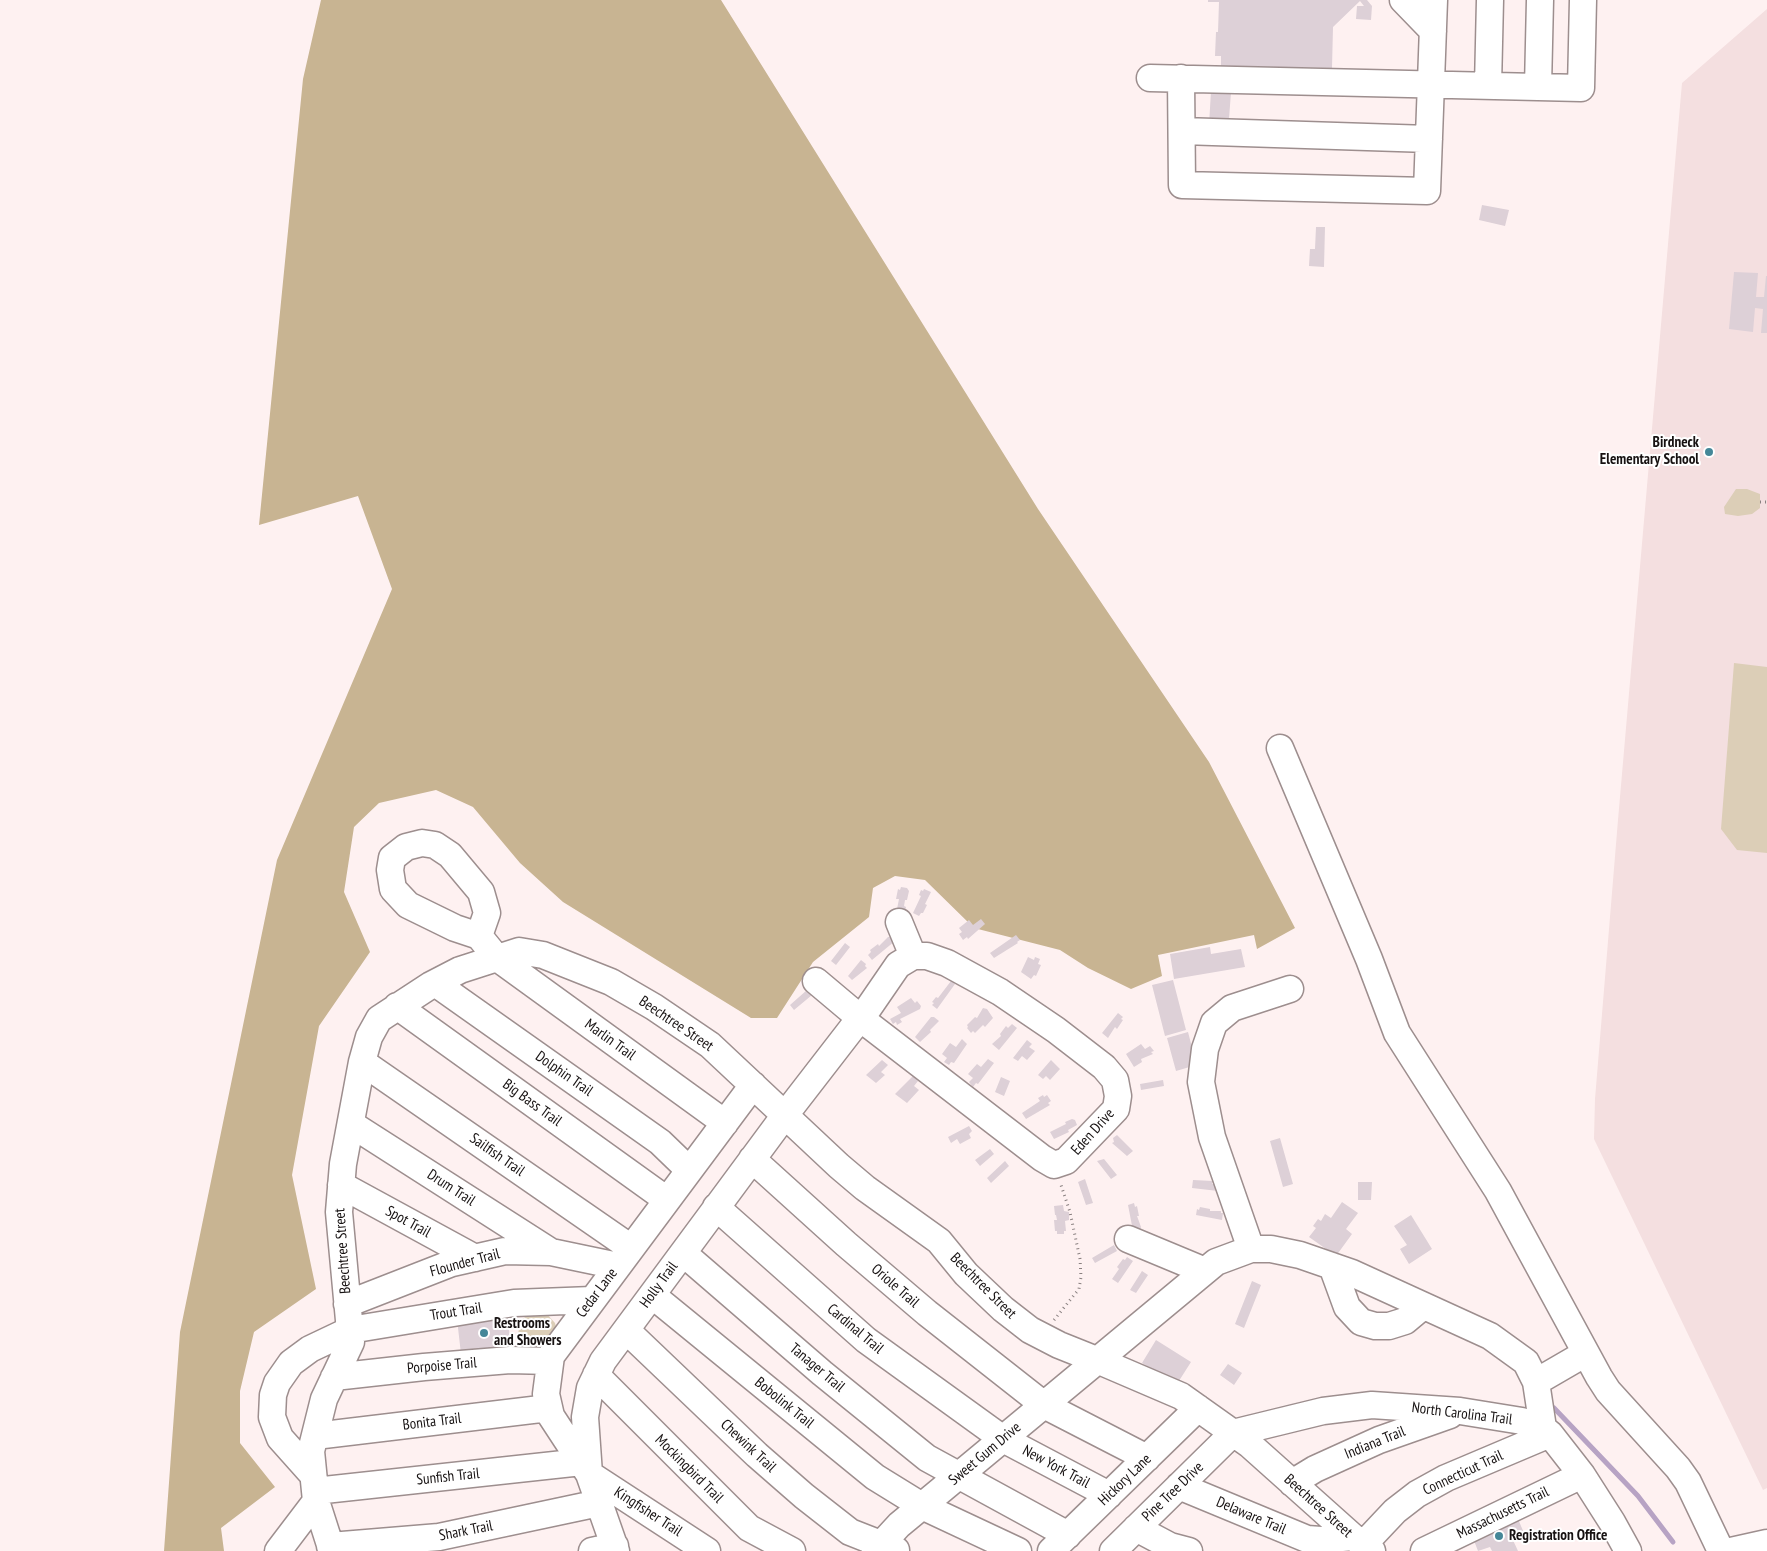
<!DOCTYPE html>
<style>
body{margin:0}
canvas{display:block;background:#fef1f1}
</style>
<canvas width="1767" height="1551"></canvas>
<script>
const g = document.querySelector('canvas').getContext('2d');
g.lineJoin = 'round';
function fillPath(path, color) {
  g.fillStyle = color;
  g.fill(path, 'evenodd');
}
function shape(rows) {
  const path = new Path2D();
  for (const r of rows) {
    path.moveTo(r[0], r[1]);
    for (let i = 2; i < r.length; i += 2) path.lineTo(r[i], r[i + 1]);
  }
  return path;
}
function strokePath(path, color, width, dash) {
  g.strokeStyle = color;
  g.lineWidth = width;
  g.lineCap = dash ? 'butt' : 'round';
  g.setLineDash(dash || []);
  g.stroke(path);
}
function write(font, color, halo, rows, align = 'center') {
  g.font = font + ' "PT Sans Narrow",sans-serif';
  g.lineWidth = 4;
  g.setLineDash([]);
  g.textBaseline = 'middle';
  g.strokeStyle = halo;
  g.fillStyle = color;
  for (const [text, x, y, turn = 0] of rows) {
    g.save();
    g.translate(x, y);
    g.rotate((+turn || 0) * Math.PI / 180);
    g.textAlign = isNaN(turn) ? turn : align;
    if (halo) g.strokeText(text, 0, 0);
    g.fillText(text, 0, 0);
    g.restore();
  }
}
fillPath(shape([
 [1767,9,1767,1488,1763,1490,1594,1139,1595,1099,1618,820,1682,83]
]), '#f4dfe0');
fillPath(shape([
 [1736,489,1747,489,1760,494,1760,508,1752,514,1738,516,1725,514,1724,507],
 [1734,663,1767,667,1767,853,1737,850,1721,829],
 [531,1314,547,1314,555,1323,558,1334,540,1350,518,1333,522,1319]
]), '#dcceb7');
fillPath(shape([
 [321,0,721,0,1038,509,1209,762,1295,928,1257,949,1254,935,1158,955,1162,976,1131,989,1088,968,1060,950,974,928,925,880,895,876,873,888,869,917,813,962,777,1018,751,1018,563,902,520,863,473,807,436,790,379,803,354,827,344,892,370,952,319,1026,292,1175,316,1289,254,1332,240,1391,240,1443,275,1487,221,1528,224,1551,164,1551,180,1332,277,860,392,589,358,496,259,525,303,79]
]), '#c8b492');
strokePath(shape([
 [1554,1408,1638,1496,1673,1542]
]), '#b7a3c4', 5);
fillPath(shape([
 [1208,0,1367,0,1372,6,1371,20,1356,19,1357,6,1364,6,1360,1,1333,27,1332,68,1221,66,1221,56,1215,56,1216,32,1218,32,1219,2,1208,2],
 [1211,91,1231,92,1229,119,1234,119,1234,123,1209,125],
 [1482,205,1509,210,1505,226,1479,220],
 [1316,227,1325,227,1324,267,1309,266,1310,249,1315,249],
 [1734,272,1758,273,1756,297,1764,297,1766,276,1767,276,1767,333,1761,333,1763,309,1755,308,1753,332,1729,329],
 [901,887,907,888,909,891,907,900,905,900,904,906,906,907,905,912,896,914,899,899,896,899,898,889,900,890],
 [924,889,931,892,925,904,927,905,923,913,921,913,919,916,913,913,921,896,919,895,921,890,923,891],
 [981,919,985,924,968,939,967,937,963,940,959,934,962,932,959,928,969,920,973,925],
 [1016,935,1020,940,1017,942,1018,943,994,958,990,953],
 [888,937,891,937,895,941,872,960,868,955,871,952,870,950,878,944,879,946],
 [845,943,850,947,836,965,831,961],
 [1210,947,1211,954,1241,949,1245,967,1174,979,1170,954],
 [1028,957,1034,960,1035,957,1040,959,1038,964,1041,965,1036,976,1034,975,1031,979,1021,972],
 [861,960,866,964,865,966,867,968,852,980,848,976],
 [1173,980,1186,1030,1165,1036,1152,985],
 [951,981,955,984,937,1009,932,1005,934,1003,932,1002,936,997,938,998],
 [807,990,812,995,794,1010,790,1005],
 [911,998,915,1003,917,1001,921,1006,920,1009,900,1019,902,1022,897,1025,896,1022,893,1024,890,1019,901,1013,897,1007],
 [983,1008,987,1009,993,1018,985,1027,983,1025,975,1033,973,1031,971,1033,967,1028,968,1027,967,1025,975,1017,977,1018],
 [1118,1013,1123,1017,1121,1019,1123,1020,1117,1029,1115,1027,1108,1038,1102,1033],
 [931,1017,934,1017,939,1021,930,1030,931,1032,920,1042,915,1037],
 [1012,1024,1017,1028,999,1050,992,1044,1001,1036,1000,1034,1006,1026,1008,1028],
 [1188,1032,1194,1055,1190,1056,1193,1066,1176,1071,1167,1038],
 [962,1039,967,1044,954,1063,951,1062,949,1065,944,1062,947,1058,942,1054,950,1043,956,1047],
 [1027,1040,1032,1044,1029,1047,1035,1051,1027,1060,1022,1056,1018,1061,1013,1058],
 [1141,1044,1145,1049,1150,1046,1154,1051,1151,1052,1153,1054,1141,1059,1142,1062,1134,1067,1126,1054],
 [988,1059,994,1063,978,1084,976,1083,973,1087,969,1082,973,1078,968,1074,977,1064,981,1067],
 [882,1060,888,1065,881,1072,885,1075,876,1083,866,1075],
 [1051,1060,1060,1069,1050,1080,1046,1076,1043,1079,1038,1075],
 [913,1076,918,1081,914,1086,919,1090,907,1103,895,1094],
 [1001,1077,1010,1081,1004,1096,995,1092],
 [1163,1080,1164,1086,1141,1090,1140,1084],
 [1043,1095,1044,1097,1047,1095,1051,1101,1048,1103,1050,1105,1026,1119,1022,1113,1040,1101,1038,1098],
 [1072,1119,1075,1120,1077,1125,1068,1130,1069,1132,1054,1139,1050,1132,1066,1124,1065,1122],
 [969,1126,972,1131,969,1134,971,1138,960,1144,957,1139,951,1143,948,1137],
 [1117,1135,1133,1151,1127,1156,1112,1143,1114,1142,1113,1138],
 [1280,1138,1293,1184,1283,1187,1270,1141],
 [990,1149,994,1154,980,1166,975,1160],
 [1104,1159,1117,1175,1111,1179,1097,1161],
 [1005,1161,1009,1166,991,1183,987,1178],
 [1085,1179,1093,1203,1086,1205,1078,1182],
 [1193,1180,1213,1181,1212,1184,1219,1184,1218,1191,1192,1188],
 [1358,1182,1372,1182,1371,1200,1358,1200],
 [1342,1202,1358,1213,1346,1229,1352,1234,1336,1256,1309,1237,1316,1228,1313,1226,1318,1219,1321,1221,1325,1214,1331,1218],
 [1134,1203,1135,1207,1137,1206,1139,1216,1137,1216,1141,1227,1140,1230,1133,1231,1128,1205],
 [1063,1205,1064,1211,1069,1212,1069,1220,1065,1221,1066,1231,1064,1231,1064,1234,1057,1234,1057,1231,1055,1231,1054,1220,1057,1220,1056,1215,1055,1215,1054,1206],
 [1200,1207,1210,1209,1210,1211,1221,1211,1221,1213,1223,1213,1222,1220,1196,1215,1197,1209,1199,1210],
 [1411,1215,1432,1249,1409,1264,1400,1249,1407,1245,1394,1226],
 [1114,1245,1117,1251,1095,1263,1092,1258],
 [1127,1257,1133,1261,1118,1283,1112,1279,1119,1269,1117,1267,1123,1259,1125,1260],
 [1142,1271,1148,1275,1136,1293,1130,1290],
 [1252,1281,1261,1285,1244,1328,1235,1324],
 [507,1312,511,1347,461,1354,457,1319],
 [1156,1340,1191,1362,1177,1384,1142,1363],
 [1228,1364,1242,1373,1234,1385,1220,1375],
 [1518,1519,1524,1533,1512,1538,1518,1551,1492,1551,1490,1547,1478,1551,1473,1538]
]), '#ddd0d7');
const minor = shape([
 [1403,0,1433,31],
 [1150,78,1581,88,1583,0],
 [1181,78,1182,185,1427,191,1434,0],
 [1488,86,1490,0],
 [1538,87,1540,0],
 [1182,131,1429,139],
 [1280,748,1369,959,1397,1033,1498,1191,1599,1377,1608,1391,1678,1468,1688,1482,1721,1551],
 [899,922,913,956],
 [479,936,487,913,481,892,450,855,435,845,422,843,406,847,392,858,390,870,393,889,408,905,455,928,479,936,496,957,725,1123],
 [435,983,660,1142,689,1170],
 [397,1006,667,1200],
 [362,1062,631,1248],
 [351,1124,551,1252],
 [752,1159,846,1244,927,1313,1044,1405,1147,1458],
 [341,1185,475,1258],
 [716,1207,866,1340,1003,1439,1109,1495],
 [1128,1239,1205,1271],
 [1251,1249,1212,1137,1201,1082,1205,1049,1214,1023,1232,1008,1290,989],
 [683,1253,822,1373,927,1458,1068,1535],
 [1332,1266,1347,1307,1361,1322,1375,1326,1389,1326,1405,1321,1423,1306],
 [652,1295,875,1477,922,1506,1018,1551],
 [347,1304,452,1263,505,1251,551,1252,618,1266],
 [626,1330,757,1455,804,1496,850,1532,896,1550],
 [596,1375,749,1528,792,1551],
 [334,1377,424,1367,510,1360,550,1361],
 [1536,1382,1586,1353],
 [315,1436,549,1408],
 [313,1475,280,1438,272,1417,273,1395,277,1383,291,1363,310,1349,350,1330,514,1303,592,1300],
 [1292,1483,1315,1469,1379,1440,1450,1415],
 [1179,1486,1307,1539,1321,1540,1353,1537],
 [315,1491,582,1462],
 [1136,1528,1170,1546,1189,1551],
 [1363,1545,1395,1511,1417,1494,1446,1478,1550,1434],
 [330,1546,439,1537,599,1503],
 [278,1551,316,1501],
 [332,1551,316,1501,311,1451,324,1399,351,1342,339,1212,343,1164,362,1062,369,1037,379,1019,431,985,460,970,519,951,543,955,611,982,654,1007,710,1045,839,1166,865,1188,939,1241,966,1274,1003,1309,1030,1330,1059,1345,1104,1363,1181,1396,1250,1445,1353,1537,1372,1551],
 [592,1551,615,1546],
 [616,1551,589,1474,551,1416,546,1394,551,1356,753,1085],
 [707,1551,589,1474,585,1417,590,1388,603,1361,785,1115,860,1018,865,1013,898,965,913,956,927,956,947,963,1000,992,1056,1030,1104,1067,1115,1080,1118,1096,1116,1109,1066,1161,1054,1165,1042,1158,860,1018,816,981],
 [875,1551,899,1525,922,1506,1216,1262,1251,1249,1271,1249,1300,1255,1352,1273,1490,1336,1526,1362,1536,1382,1543,1428],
 [1051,1551,1198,1408],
 [1113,1551,1233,1433,1323,1411,1372,1405,1460,1411,1522,1421,1543,1428,1550,1434,1582,1475,1612,1522,1628,1551],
 [1424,1551,1582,1475],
 [1731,1551,1767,1543]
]);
strokePath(minor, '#9d8e8e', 29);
strokePath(shape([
 [1760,502,1767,502],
 [1054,1320,1079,1289,1081,1277,1080,1259,1070,1212,1061,1185]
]), '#8a8181', 3, [1, 4]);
strokePath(minor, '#fff', 26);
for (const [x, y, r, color] of [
 [1709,452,5,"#458798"],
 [484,1333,5,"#458798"],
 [1499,1536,5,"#458798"]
]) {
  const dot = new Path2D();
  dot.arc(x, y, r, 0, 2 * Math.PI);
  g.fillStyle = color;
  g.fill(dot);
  strokePath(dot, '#fff', 2);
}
write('bold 15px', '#171212', '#fff', [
 ["Birdneck",1699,443,"right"],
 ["Elementary School",1699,460,"right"],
 ["Restrooms",494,1324],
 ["and Showers",494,1341],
 ["Registration Office",1509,1536]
], 'left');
write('15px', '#171212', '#fff', [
 ["Beechtree Street",676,1024,34],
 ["Marlin Trail",610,1040,36],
 ["Dolphin Trail",564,1074,35],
 ["Big Bass Trail",532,1103,36],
 ["Eden Drive",1093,1132,-48],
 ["Sailfish Trail",497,1155,35],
 ["Drum Trail",451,1188,33],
 ["Spot Trail",408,1222,29],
 ["Beechtree Street",343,1251,-94],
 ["Flounder Trail",465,1263,-15],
 ["Holly Trail",659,1285,-54],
 ["Oriole Trail",895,1286,41],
 ["Beechtree Street",983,1286,45],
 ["Cedar Lane",597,1293,-53],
 ["Trout Trail",456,1312,-9],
 ["Cardinal Trail",855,1329,40],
 ["Porpoise Trail",442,1366,-5],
 ["Tanager Trail",817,1368,40],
 ["Bobolink Trail",784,1403,39],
 ["North Carolina Trail",1462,1414,7],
 ["Bonita Trail",432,1422,-7],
 ["Indiana Trail",1375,1443,-22],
 ["Chewink Trail",748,1446,43],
 ["Sweet Gum Drive",985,1454,-40],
 ["New York Trail",1056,1467,28],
 ["Mockingbird Trail",689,1469,45],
 ["Connecticut Trail",1463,1473,-25],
 ["Sunfish Trail",448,1477,-6],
 ["Hickory Lane",1125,1480,-44],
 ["Pine Tree Drive",1173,1492,-44],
 ["Beechtree Street",1318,1506,42],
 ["Kingfisher Trail",648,1512,33],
 ["Massachusetts Trail",1503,1513,-26],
 ["Delaware Trail",1251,1516,23],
 ["Shark Trail",466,1531,-11]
]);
</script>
